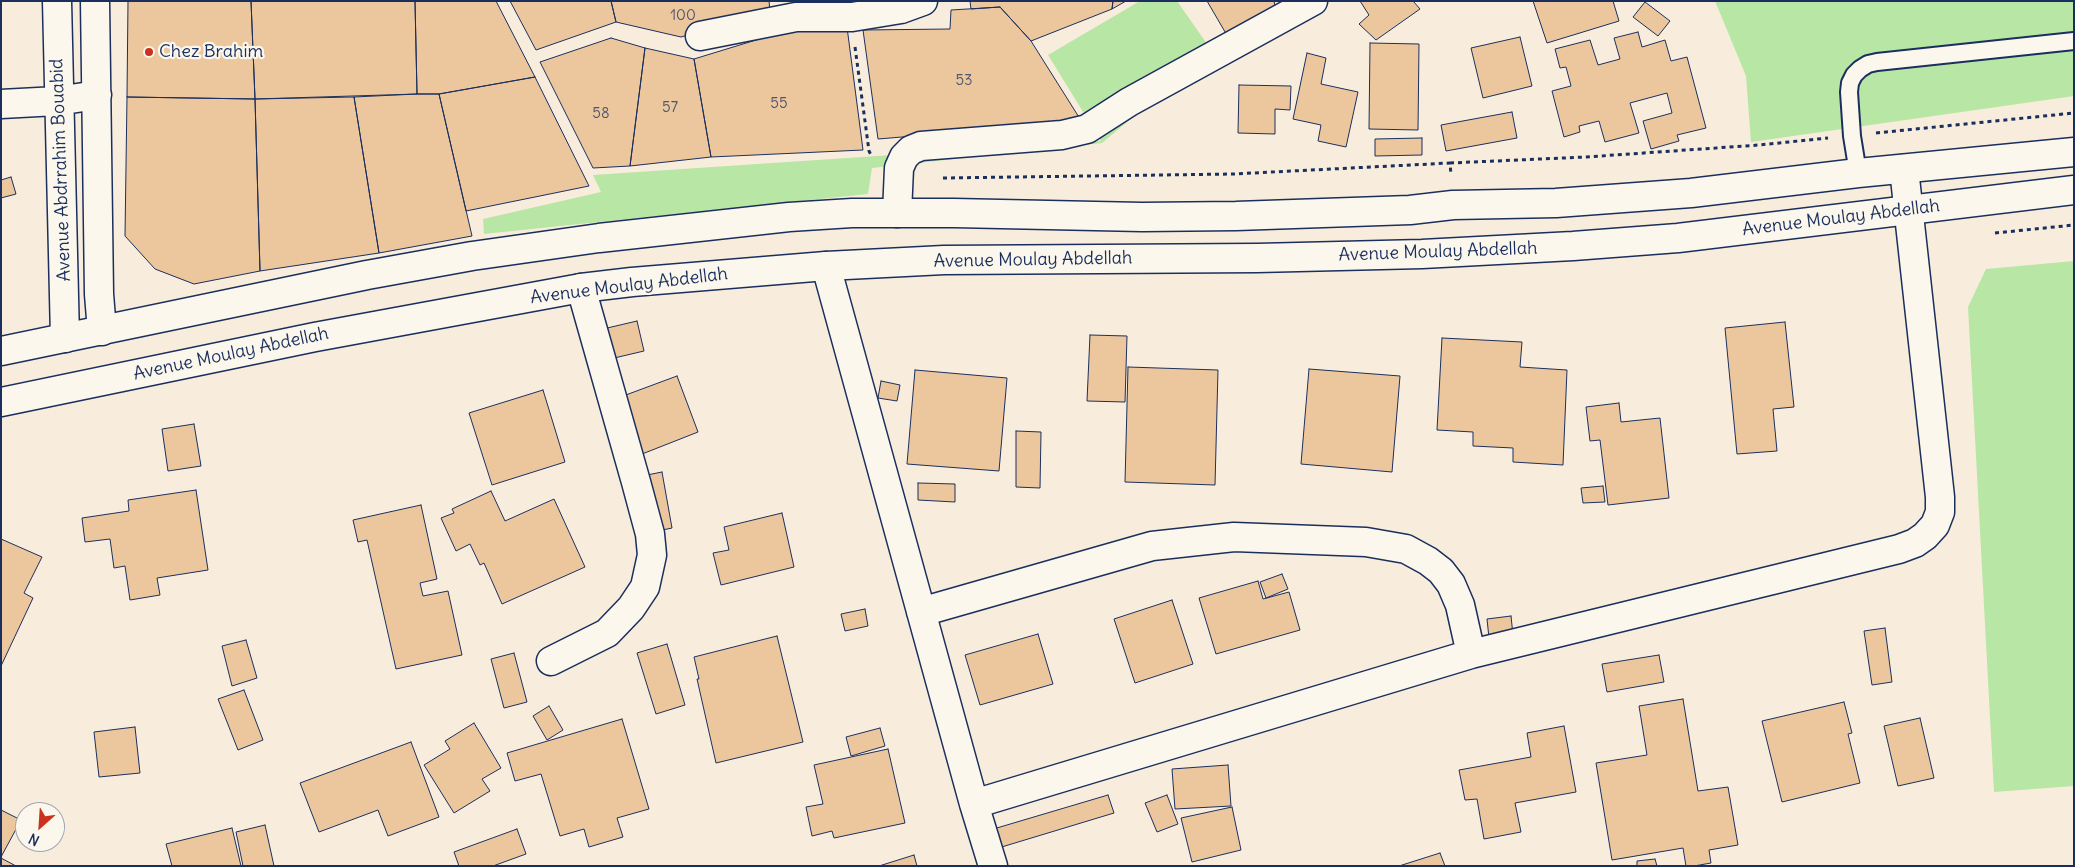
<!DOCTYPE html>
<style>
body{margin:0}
#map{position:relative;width:2075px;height:867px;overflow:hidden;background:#f8eddc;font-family:Delius,sans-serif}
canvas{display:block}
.frame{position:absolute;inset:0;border:2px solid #1b2f5e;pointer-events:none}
.north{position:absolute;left:15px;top:802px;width:50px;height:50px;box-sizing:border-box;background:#fbf7ec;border:1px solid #a1a7b3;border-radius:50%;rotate:206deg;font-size:14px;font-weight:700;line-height:20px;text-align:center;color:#1b2f5e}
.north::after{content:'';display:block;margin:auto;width:18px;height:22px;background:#c8321e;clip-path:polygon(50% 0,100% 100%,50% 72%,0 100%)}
</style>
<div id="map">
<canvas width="2075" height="867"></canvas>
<div class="frame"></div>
<div class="north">N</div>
</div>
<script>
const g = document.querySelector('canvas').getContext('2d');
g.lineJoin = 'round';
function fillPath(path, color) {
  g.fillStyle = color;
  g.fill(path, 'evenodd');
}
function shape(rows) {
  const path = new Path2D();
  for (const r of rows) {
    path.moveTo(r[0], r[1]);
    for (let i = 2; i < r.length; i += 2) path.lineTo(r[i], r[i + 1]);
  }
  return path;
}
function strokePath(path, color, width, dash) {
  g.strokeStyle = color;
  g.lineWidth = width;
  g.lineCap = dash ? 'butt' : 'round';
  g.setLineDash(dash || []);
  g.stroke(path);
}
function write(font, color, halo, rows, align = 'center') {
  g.font = font + ' Delius,sans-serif';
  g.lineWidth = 4.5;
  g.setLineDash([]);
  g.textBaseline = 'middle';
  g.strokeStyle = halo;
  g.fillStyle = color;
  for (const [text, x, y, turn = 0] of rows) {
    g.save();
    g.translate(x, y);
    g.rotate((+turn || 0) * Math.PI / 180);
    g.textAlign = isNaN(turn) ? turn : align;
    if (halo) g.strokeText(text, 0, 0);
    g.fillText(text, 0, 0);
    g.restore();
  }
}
fillPath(shape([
 [1140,1,1177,1,1212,51,1102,143,872,168,868,194,484,234,483,219,601,192,593,175,1101,141,1048,55],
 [1715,1,2074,1,2074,96,1751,142,1746,76],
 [2074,261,2074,786,1994,792,1968,307,1986,269]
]), '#b8e6a4');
const building = shape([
 [128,1,251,1,255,99,127,97,128,1],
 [251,1,415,1,417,94,255,99,251,1],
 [415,1,496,1,535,77,439,94,417,94,415,1],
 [510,1,611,1,616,22,536,50,510,1],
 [611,1,769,1,770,11,681,37,616,22,611,1],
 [797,1,891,1,888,6,798,5,797,1],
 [970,1,1113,1,1112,9,1031,41,1000,7,971,9,970,1],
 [1113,1,1126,1,1112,9,1113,1],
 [1207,1,1274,1,1276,10,1228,37,1207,1],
 [1360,1,1413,1,1420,9,1376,40,1359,24,1369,15,1360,1],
 [1533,1,1613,1,1619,21,1547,43,1533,1],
 [1645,2,1670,21,1658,36,1633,17,1645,2],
 [1000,7,1031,41,1082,122,878,139,863,30,950,29,951,10,1000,7],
 [847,27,863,150,711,157,694,59,792,29,847,27],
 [1638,32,1642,47,1665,40,1671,61,1687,57,1706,128,1677,135,1679,141,1651,149,1643,121,1672,113,1667,93,1630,103,1639,133,1605,142,1599,121,1579,126,1580,132,1564,137,1552,91,1571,86,1566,67,1560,68,1555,49,1590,40,1598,65,1620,59,1614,38,1638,32],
 [1520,37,1532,86,1483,98,1471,48,1520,37],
 [611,38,645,48,630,166,593,168,540,62,611,38],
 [1370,43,1419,44,1418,130,1369,129,1370,43],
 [645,48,694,59,711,157,630,166,645,48],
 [1307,53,1326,58,1321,84,1358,92,1346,147,1318,141,1321,125,1293,119,1307,53],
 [535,77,589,186,466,211,439,94,535,77],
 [1239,85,1291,86,1290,110,1275,109,1275,134,1238,133,1239,85],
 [417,94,439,94,472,236,379,253,354,97,417,94],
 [127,97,255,99,260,271,194,284,155,269,125,236,127,97],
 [354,97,379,253,260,271,255,99,354,97],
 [1512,112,1517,138,1446,151,1441,125,1512,112],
 [1422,138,1422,155,1375,156,1375,139,1422,138],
 [11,177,16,194,1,198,1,180,11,177],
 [637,321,644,351,610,359,603,329,637,321],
 [1785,322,1794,407,1773,409,1777,451,1737,454,1725,328,1785,322],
 [1090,335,1127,336,1125,402,1087,401,1090,335],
 [1442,338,1522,342,1520,367,1567,370,1563,465,1513,462,1513,448,1473,446,1473,432,1437,430,1442,338],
 [1128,367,1218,370,1215,485,1125,482,1128,367],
 [1309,369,1400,376,1392,472,1301,464,1309,369],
 [915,370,1007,378,999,471,907,464,915,370],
 [677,376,698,432,637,456,615,399,677,376],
 [881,381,900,385,897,401,878,398,881,381],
 [543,390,565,462,492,485,469,413,543,390],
 [1619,403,1621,422,1660,418,1669,498,1608,505,1600,440,1590,441,1586,407,1619,403],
 [194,424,201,466,168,471,162,429,194,424],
 [1016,431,1041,432,1040,488,1016,487,1016,431],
 [662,472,672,528,653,532,642,476,662,472],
 [918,483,955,484,955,502,918,500,918,483],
 [1603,486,1605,502,1583,503,1581,488,1603,486],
 [196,490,208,570,157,578,160,595,130,600,125,566,114,568,110,539,85,542,82,518,129,511,128,500,196,490],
 [491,491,505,521,554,499,585,567,502,604,484,563,480,565,470,544,456,551,441,518,454,513,452,509,491,491],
 [421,505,437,579,420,583,423,596,448,591,462,655,396,669,367,540,358,542,353,520,421,505],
 [782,513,794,567,721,585,713,553,729,550,724,527,782,513],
 [1,539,42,557,24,593,33,598,1,666,1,539],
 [1282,574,1288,589,1266,598,1260,582,1282,574],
 [1258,581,1263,599,1289,592,1300,630,1216,654,1199,598,1258,581],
 [1172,600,1193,664,1135,683,1114,619,1172,600],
 [865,609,868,626,845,631,841,614,865,609],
 [1511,616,1513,635,1489,638,1487,619,1511,616],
 [1885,628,1892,682,1872,685,1864,631,1885,628],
 [1038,634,1053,684,980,705,965,655,1038,634],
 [777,636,803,742,716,763,697,679,699,679,694,657,777,636],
 [246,640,257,678,232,686,222,646,246,640],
 [667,644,685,705,656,714,637,653,667,644],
 [514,653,527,702,504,708,491,659,514,653],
 [1659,655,1664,682,1607,692,1602,664,1659,655],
 [244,690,263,740,238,750,218,699,244,690],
 [1683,699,1698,791,1728,787,1738,845,1709,850,1711,863,1694,866,1686,866,1683,848,1612,860,1596,763,1647,755,1639,706,1683,699],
 [1844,702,1852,733,1848,734,1860,783,1782,802,1762,721,1844,702],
 [549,706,563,730,547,740,533,716,549,706],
 [1920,718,1934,778,1898,786,1884,726,1920,718],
 [622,719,649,809,617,818,623,837,589,847,584,829,560,836,541,774,515,781,507,753,622,719],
 [474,723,501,768,482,779,490,791,454,813,424,765,450,749,445,741,474,723],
 [1564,726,1576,792,1515,803,1521,832,1484,839,1477,799,1465,800,1459,770,1531,757,1527,733,1564,726],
 [135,727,140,773,99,777,94,732,135,727],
 [880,728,885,746,851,756,846,737,880,728],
 [411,742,439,817,388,836,378,810,319,832,300,783,411,742],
 [888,749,905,823,834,838,832,831,812,836,806,807,823,804,814,765,888,749],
 [1228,765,1231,806,1175,809,1172,769,1228,765],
 [1108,795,1114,813,995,849,990,830,1108,795],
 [1167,795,1178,824,1157,832,1145,803,1167,795],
 [1232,807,1241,850,1192,862,1181,818,1232,807],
 [1,810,21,820,1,857,1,810],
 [265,825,274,866,243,866,236,832,265,825],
 [232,828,241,866,172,866,166,844,232,828],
 [517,829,526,854,493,866,459,866,454,852,517,829],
 [1440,853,1445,866,1399,866,1440,853],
 [914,855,917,866,879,866,914,855],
 [1,858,16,866,1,866,1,858],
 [1655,859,1657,866,1637,866,1637,861,1655,859]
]);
fillPath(building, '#ecc79d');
strokePath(building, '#1b2f5e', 1);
const lane = shape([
 [1858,173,1852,136,1849,92,1850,83,1854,75,1860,69,1868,64,1877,62,2074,41]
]);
const street = shape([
 [57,1,65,338],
 [95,1,99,294,102,331],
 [700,36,796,17,852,17,901,9,923,1],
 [1,104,57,101,97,95],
 [897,213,899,168,904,157,911,150,921,146,1062,135,1087,129,1129,102,1313,1],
 [826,266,974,804,993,866],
 [921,612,1152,546,1234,537,1366,542,1406,549,1428,561,1441,571,1451,584,1460,605,1471,654],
 [551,661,607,633,631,608,645,587,652,555,650,534,636,482,581,288],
 [974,804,1471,654,1899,549,1915,543,1925,536,1935,525,1940,512,1940,497,1904,169]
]);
const primary = shape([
 [1,351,367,275,472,256,599,238,789,217,852,213,954,213,1142,217,1236,216,1410,210,1453,205,1556,203,1691,193,1858,173,2074,152],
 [1,402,315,337,581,288,632,282,826,266,944,260,1257,258,1422,254,1573,246,1678,238,2074,190]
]);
strokePath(lane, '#1b2f5e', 20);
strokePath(street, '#1b2f5e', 31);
strokePath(primary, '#1b2f5e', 31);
strokePath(shape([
 [855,47,869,151,871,155],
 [1876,133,2074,113],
 [1450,163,1586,157,1759,145,1828,138],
 [943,178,1233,174,1450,163,1451,175],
 [1995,233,2074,225]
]), '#1b2f5e', 3, [4, 4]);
strokePath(lane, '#fbf7ec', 16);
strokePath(street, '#fbf7ec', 28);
strokePath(primary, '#fbf7ec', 28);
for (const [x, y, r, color] of [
 [149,52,5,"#c8321e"]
]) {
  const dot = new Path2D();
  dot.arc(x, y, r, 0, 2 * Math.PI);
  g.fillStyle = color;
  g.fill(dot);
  strokePath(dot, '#fbf7ec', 2);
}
write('15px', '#4f556e', null, [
 ["100",683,16],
 ["53",964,81],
 ["55",779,104],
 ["57",670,108],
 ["58",601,114]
]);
write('18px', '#1b2f5e', '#fbf7ec', [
 ["Chez Brahim",159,52]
], 'left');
write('18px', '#1b2f5e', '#fbf7ec', [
 ["Avenue Abdrrahim Bouabid",61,170,-92],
 ["Avenue Moulay Abdellah",1841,218,-7],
 ["Avenue Moulay Abdellah",1438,252,-2],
 ["Avenue Moulay Abdellah",1033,260,-1],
 ["Avenue Moulay Abdellah",629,286,-7],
 ["Avenue Moulay Abdellah",231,354,-12]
]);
</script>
